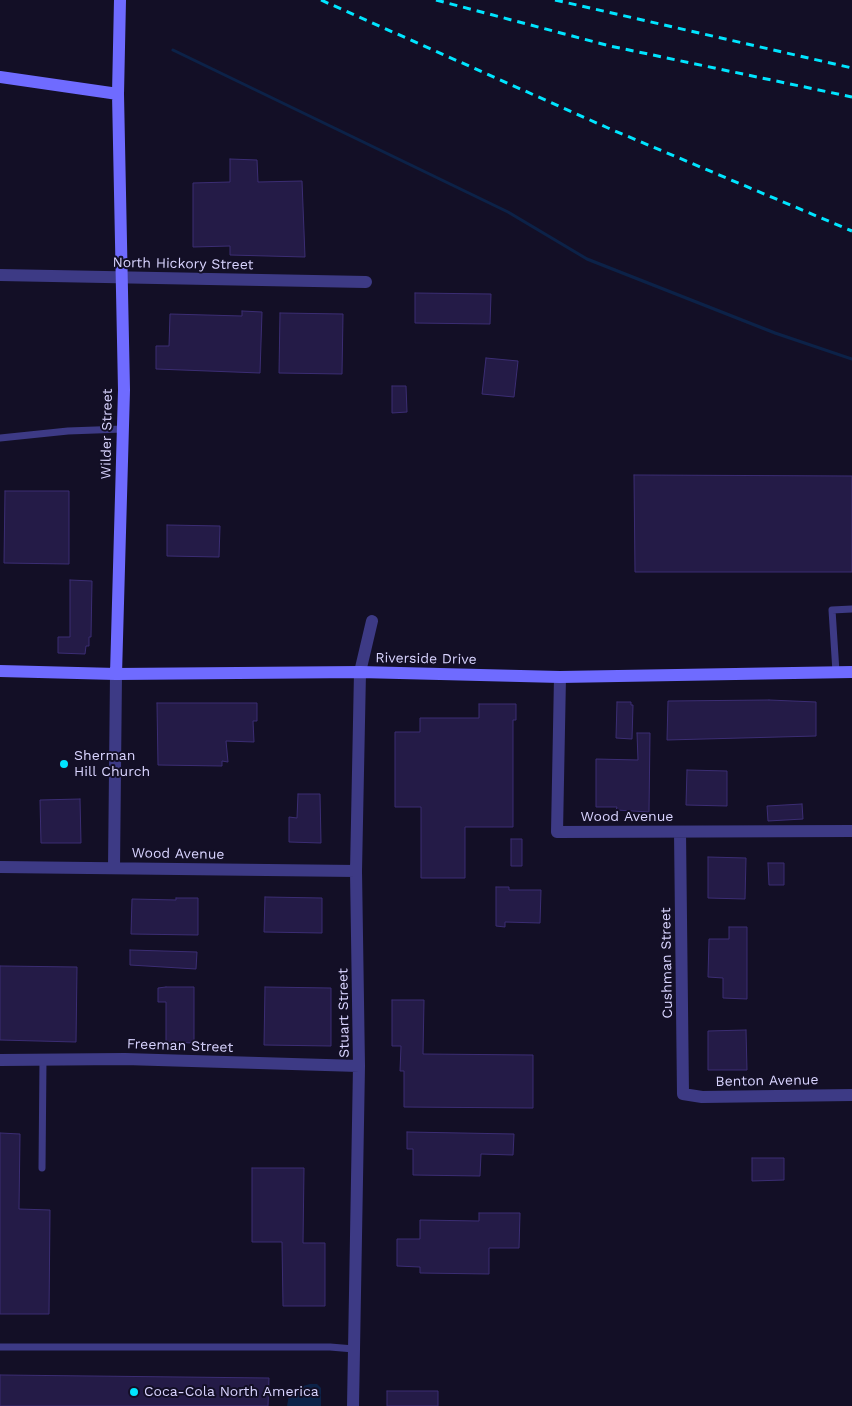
<!DOCTYPE html>
<style>
body{margin:0}
canvas{display:block;background:#130f26}
</style>
<canvas width="852" height="1406"></canvas>
<script>
const g = document.querySelector('canvas').getContext('2d');
g.lineJoin = 'round';
function fillPath(path, color) {
  g.fillStyle = color;
  g.fill(path, 'evenodd');
}
function shape(rows) {
  const path = new Path2D();
  for (const r of rows) {
    path.moveTo(r[0], r[1]);
    for (let i = 2; i < r.length; i += 2) path.lineTo(r[i], r[i + 1]);
  }
  return path;
}
function strokePath(path, color, width, dash) {
  g.strokeStyle = color;
  g.lineWidth = width;
  g.lineCap = dash ? 'butt' : 'round';
  g.setLineDash(dash || []);
  g.stroke(path);
}
function write(font, color, halo, rows, align = 'center') {
  g.font = font + ' "Work Sans",sans-serif';
  g.lineWidth = 4;
  g.setLineDash([]);
  g.textBaseline = 'middle';
  g.strokeStyle = halo;
  g.fillStyle = color;
  for (const [text, x, y, turn = 0] of rows) {
    g.save();
    g.translate(x, y);
    g.rotate((+turn || 0) * Math.PI / 180);
    g.textAlign = isNaN(turn) ? turn : align;
    if (halo) g.strokeText(text, 0, 0);
    g.fillText(text, 0, 0);
    g.restore();
  }
}
fillPath(shape([
 [310,1384,317,1384,321,1388,321,1406,287,1406,289,1395,293,1389]
]), '#0c2248');
strokePath(shape([
 [173,50,508,212,587,259,775,333,852,359]
]), '#0c2248', 3);
const building = shape([
 [230,159,257,160,258,182,302,181,305,257,230,255,230,246,193,247,193,183,230,182,230,159],
 [415,293,491,294,490,324,415,323,415,293],
 [242,311,262,312,260,373,156,369,156,346,169,346,170,314,242,316,242,311],
 [280,313,343,314,342,374,279,373,280,313],
 [486,358,518,361,514,397,482,394,486,358],
 [392,386,406,386,407,412,392,413,392,386],
 [634,475,852,476,852,572,635,572,634,475],
 [5,491,69,491,69,564,4,563,5,491],
 [167,525,220,526,219,557,167,556,167,525],
 [70,580,92,581,91,637,89,637,89,646,86,646,85,654,58,653,58,637,70,637,70,580],
 [769,700,816,702,816,736,667,740,668,701,769,700],
 [617,702,631,702,631,705,633,705,632,739,616,738,617,702],
 [157,703,257,703,257,721,253,721,254,742,226,741,228,762,222,761,222,766,158,765,157,703],
 [479,704,516,704,516,720,513,720,513,827,465,827,465,878,421,878,421,807,395,807,395,732,420,732,420,718,479,718,479,704],
 [637,733,650,733,649,812,616,810,617,807,596,807,596,759,638,760,637,733],
 [687,770,727,771,727,806,686,805,687,770],
 [298,794,320,794,321,843,289,842,289,817,297,818,298,794],
 [80,799,81,843,41,843,40,800,80,799],
 [802,804,803,819,768,821,767,806,802,804],
 [511,839,522,839,522,866,511,866,511,839],
 [708,857,746,858,745,899,708,898,708,857],
 [768,863,784,863,784,885,769,885,768,863],
 [496,887,509,887,509,890,541,890,540,923,505,922,505,927,496,926,496,887],
 [265,897,322,898,322,933,264,932,265,897],
 [176,898,198,898,198,935,131,934,132,899,176,900,176,898],
 [729,927,747,927,747,999,723,998,723,978,708,977,709,939,729,939,729,927],
 [130,950,197,952,196,969,130,965,130,950],
 [0,966,77,967,76,1042,0,1040,0,966],
 [166,987,194,987,194,1043,166,1042,166,1002,158,1002,158,988,166,987],
 [265,987,331,988,331,1046,264,1045,265,987],
 [392,1000,424,1000,423,1054,533,1055,533,1108,404,1107,404,1071,400,1071,401,1046,392,1046,392,1000],
 [746,1030,747,1070,708,1070,708,1031,746,1030],
 [407,1132,514,1134,513,1155,481,1154,480,1176,413,1175,413,1149,407,1149,407,1132],
 [0,1133,20,1134,19,1209,50,1210,49,1314,0,1314,0,1133],
 [752,1158,784,1158,784,1180,752,1181,752,1158],
 [252,1168,304,1168,303,1243,325,1243,325,1306,283,1306,282,1242,252,1242,252,1168],
 [479,1213,520,1213,519,1248,489,1248,489,1274,420,1273,420,1267,397,1266,397,1239,420,1239,420,1220,479,1221,479,1213],
 [0,1375,269,1378,268,1406,0,1406,0,1375],
 [387,1391,438,1391,438,1406,387,1406,387,1391]
]);
fillPath(building, '#241b47');
strokePath(building, '#3b2d73', 1);
strokePath(shape([
 [0,438,68,431,123,429],
 [836,672,832,610,852,609],
 [42,1168,43,1060],
 [0,1347,330,1347,354,1349]
]), '#3d3a85', 7);
strokePath(shape([
 [0,275,366,282],
 [560,677,557,832,852,831],
 [680,832,683,1094,702,1097,852,1095],
 [0,867,356,871],
 [114,868,116,674],
 [0,1060,125,1059,359,1066],
 [353,1406,359,1066,356,871,360,672,372,621]
]), '#3d3a85', 12);
strokePath(shape([
 [0,77,118,94],
 [0,671,116,674,360,672,560,677,852,672],
 [116,674,124,390,118,94,120,0]
]), '#6f6bff', 12);
strokePath(shape([
 [321,0,608,128,852,231],
 [436,0,610,46,852,97],
 [555,0,852,68]
]), '#00e5ff', 3, [8, 6]);
for (const [x, y, r, color] of [
 [64,764,5,"#00e5ff"],
 [134,1392,5,"#00e5ff"]
]) {
  const dot = new Path2D();
  dot.arc(x, y, r, 0, 2 * Math.PI);
  g.fillStyle = color;
  g.fill(dot);
  strokePath(dot, '#130f26', 2);
}
write('14px', '#d9d4ff', '#130f26', [
 ["North Hickory Street",183,264,1],
 ["Wilder Street",107,434,-89],
 ["Riverside Drive",426,659,1],
 ["Wood Avenue",627,817],
 ["Wood Avenue",178,854,1],
 ["Cushman Street",667,963,-91],
 ["Stuart Street",344,1013,-91],
 ["Freeman Street",180,1046,2],
 ["Benton Avenue",767,1081,-1]
]);
write('14px', '#d9d4ff', '#130f26', [
 ["Sherman",74,756],
 ["Hill Church",74,772],
 ["Coca-Cola North America",144,1392]
], 'left');
</script>
